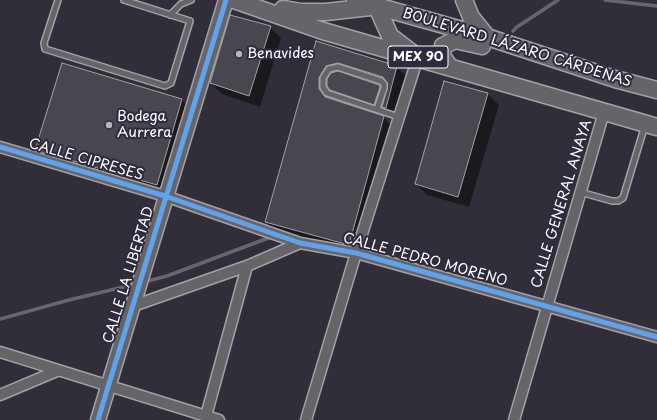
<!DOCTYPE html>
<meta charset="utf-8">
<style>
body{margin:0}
canvas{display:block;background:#312e39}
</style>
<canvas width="657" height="420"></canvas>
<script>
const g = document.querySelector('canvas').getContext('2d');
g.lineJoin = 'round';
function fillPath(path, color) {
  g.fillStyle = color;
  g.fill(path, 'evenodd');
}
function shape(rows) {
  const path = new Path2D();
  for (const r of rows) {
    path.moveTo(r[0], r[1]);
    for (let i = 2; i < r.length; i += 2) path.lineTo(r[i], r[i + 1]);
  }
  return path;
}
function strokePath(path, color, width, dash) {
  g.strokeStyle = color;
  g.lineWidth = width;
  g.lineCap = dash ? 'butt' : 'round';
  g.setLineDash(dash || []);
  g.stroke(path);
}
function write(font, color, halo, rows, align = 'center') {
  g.font = font + ' "Playpen Sans",sans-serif';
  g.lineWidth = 4;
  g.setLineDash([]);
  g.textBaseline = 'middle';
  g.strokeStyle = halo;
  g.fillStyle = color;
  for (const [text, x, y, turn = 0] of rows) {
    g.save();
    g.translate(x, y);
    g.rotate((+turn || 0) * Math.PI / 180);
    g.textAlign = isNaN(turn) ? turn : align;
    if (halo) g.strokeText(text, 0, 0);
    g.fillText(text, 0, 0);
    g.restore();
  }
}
fillPath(shape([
 [270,27,281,38,260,107,222,94,211,83],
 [317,42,397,67,408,78,397,119,342,100,330,88,330,99,383,117,394,128,360,255,277,233,266,222],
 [328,62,330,63,322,76,322,72],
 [349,74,388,86,386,94,379,87,345,75],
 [63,64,182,100,193,111,168,195,47,161,36,150],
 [488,94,499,105,469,207,427,195,416,184]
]), '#0007');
strokePath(shape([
 [605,0,657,6],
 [513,31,517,27,558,0],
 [144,282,167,276,271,237],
 [0,319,69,300,136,284]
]), '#686571', 3.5);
const building = shape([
 [230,15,271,26,249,96,210,83,230,15],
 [316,41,397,66,386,108,382,107,388,84,383,77,338,63,326,66,319,78,319,89,325,97,384,116,349,245,265,222,316,41],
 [62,63,182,99,157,185,35,150,62,63],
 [338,71,379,85,380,87,374,105,330,90,327,86,327,79,331,73,338,71],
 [444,81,488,93,458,197,415,184,444,81]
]);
fillPath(building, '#48464e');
strokePath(building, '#a2a1a6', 1);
const lane = shape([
 [58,0,44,43,45,49,165,86,171,83,190,21,124,0],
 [170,15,181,4,191,0],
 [377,109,384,88,384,84,381,81,338,67,329,69,323,78,323,87,327,93,399,117],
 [580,192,612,201,618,201,623,198,645,125]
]);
const street = shape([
 [0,147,165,196,300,243,356,253,657,337],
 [133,306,247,266,300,243],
 [0,352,219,420],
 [0,395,57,371],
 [206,416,247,266],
 [306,420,356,253,418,57],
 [514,420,604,112]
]);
const secondary = shape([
 [98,420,226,0]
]);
const primary = shape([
 [234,0,323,31,657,127],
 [355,0,487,37,615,79,657,90],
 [464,0,471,17,487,37],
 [377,7,390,36,411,52],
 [283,9,301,12,326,12,370,7],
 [449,66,442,56,443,46,455,40,482,46]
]);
strokePath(lane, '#a2a1a6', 8);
strokePath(street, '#a2a1a6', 13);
strokePath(secondary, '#a2a1a6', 17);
strokePath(primary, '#a2a1a6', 19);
strokePath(lane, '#656469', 5);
strokePath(street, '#656469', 10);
strokePath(secondary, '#656469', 14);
strokePath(primary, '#656469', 16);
strokePath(shape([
 [0,147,165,196,300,243,356,253,657,337],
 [98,420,226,0]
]), '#60a3ed', 5);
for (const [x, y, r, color] of [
 [239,54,4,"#b7b6ba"],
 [109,125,4,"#b7b6ba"]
]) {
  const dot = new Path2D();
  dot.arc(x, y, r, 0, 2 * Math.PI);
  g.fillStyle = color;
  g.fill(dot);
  strokePath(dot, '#2f2a3d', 1.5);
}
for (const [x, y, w] of [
 [418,57,60]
]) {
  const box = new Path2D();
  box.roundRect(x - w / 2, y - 11, w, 22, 3);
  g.fillStyle = '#2f2a3d';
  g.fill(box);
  strokePath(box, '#fff', 1);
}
write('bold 13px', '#fff', null, [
 ["MEX 90",418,57]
]);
write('14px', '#fff', '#2f2a3d', [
 ["BOULEVARD LÁZARO CÁRDENAS",517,48,17],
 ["CALLE CIPRESES",86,160,16],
 ["CALLE GENERAL ANAYA",562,204,-73],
 ["CALLE PEDRO MORENO",425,260,15],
 ["CALLE LA LIBERTAD",129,275,-73]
]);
write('14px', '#fff', '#2f2a3d', [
 ["Benavides",247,54],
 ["Bodega",117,117],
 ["Aurrera",117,133]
], 'left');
</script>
